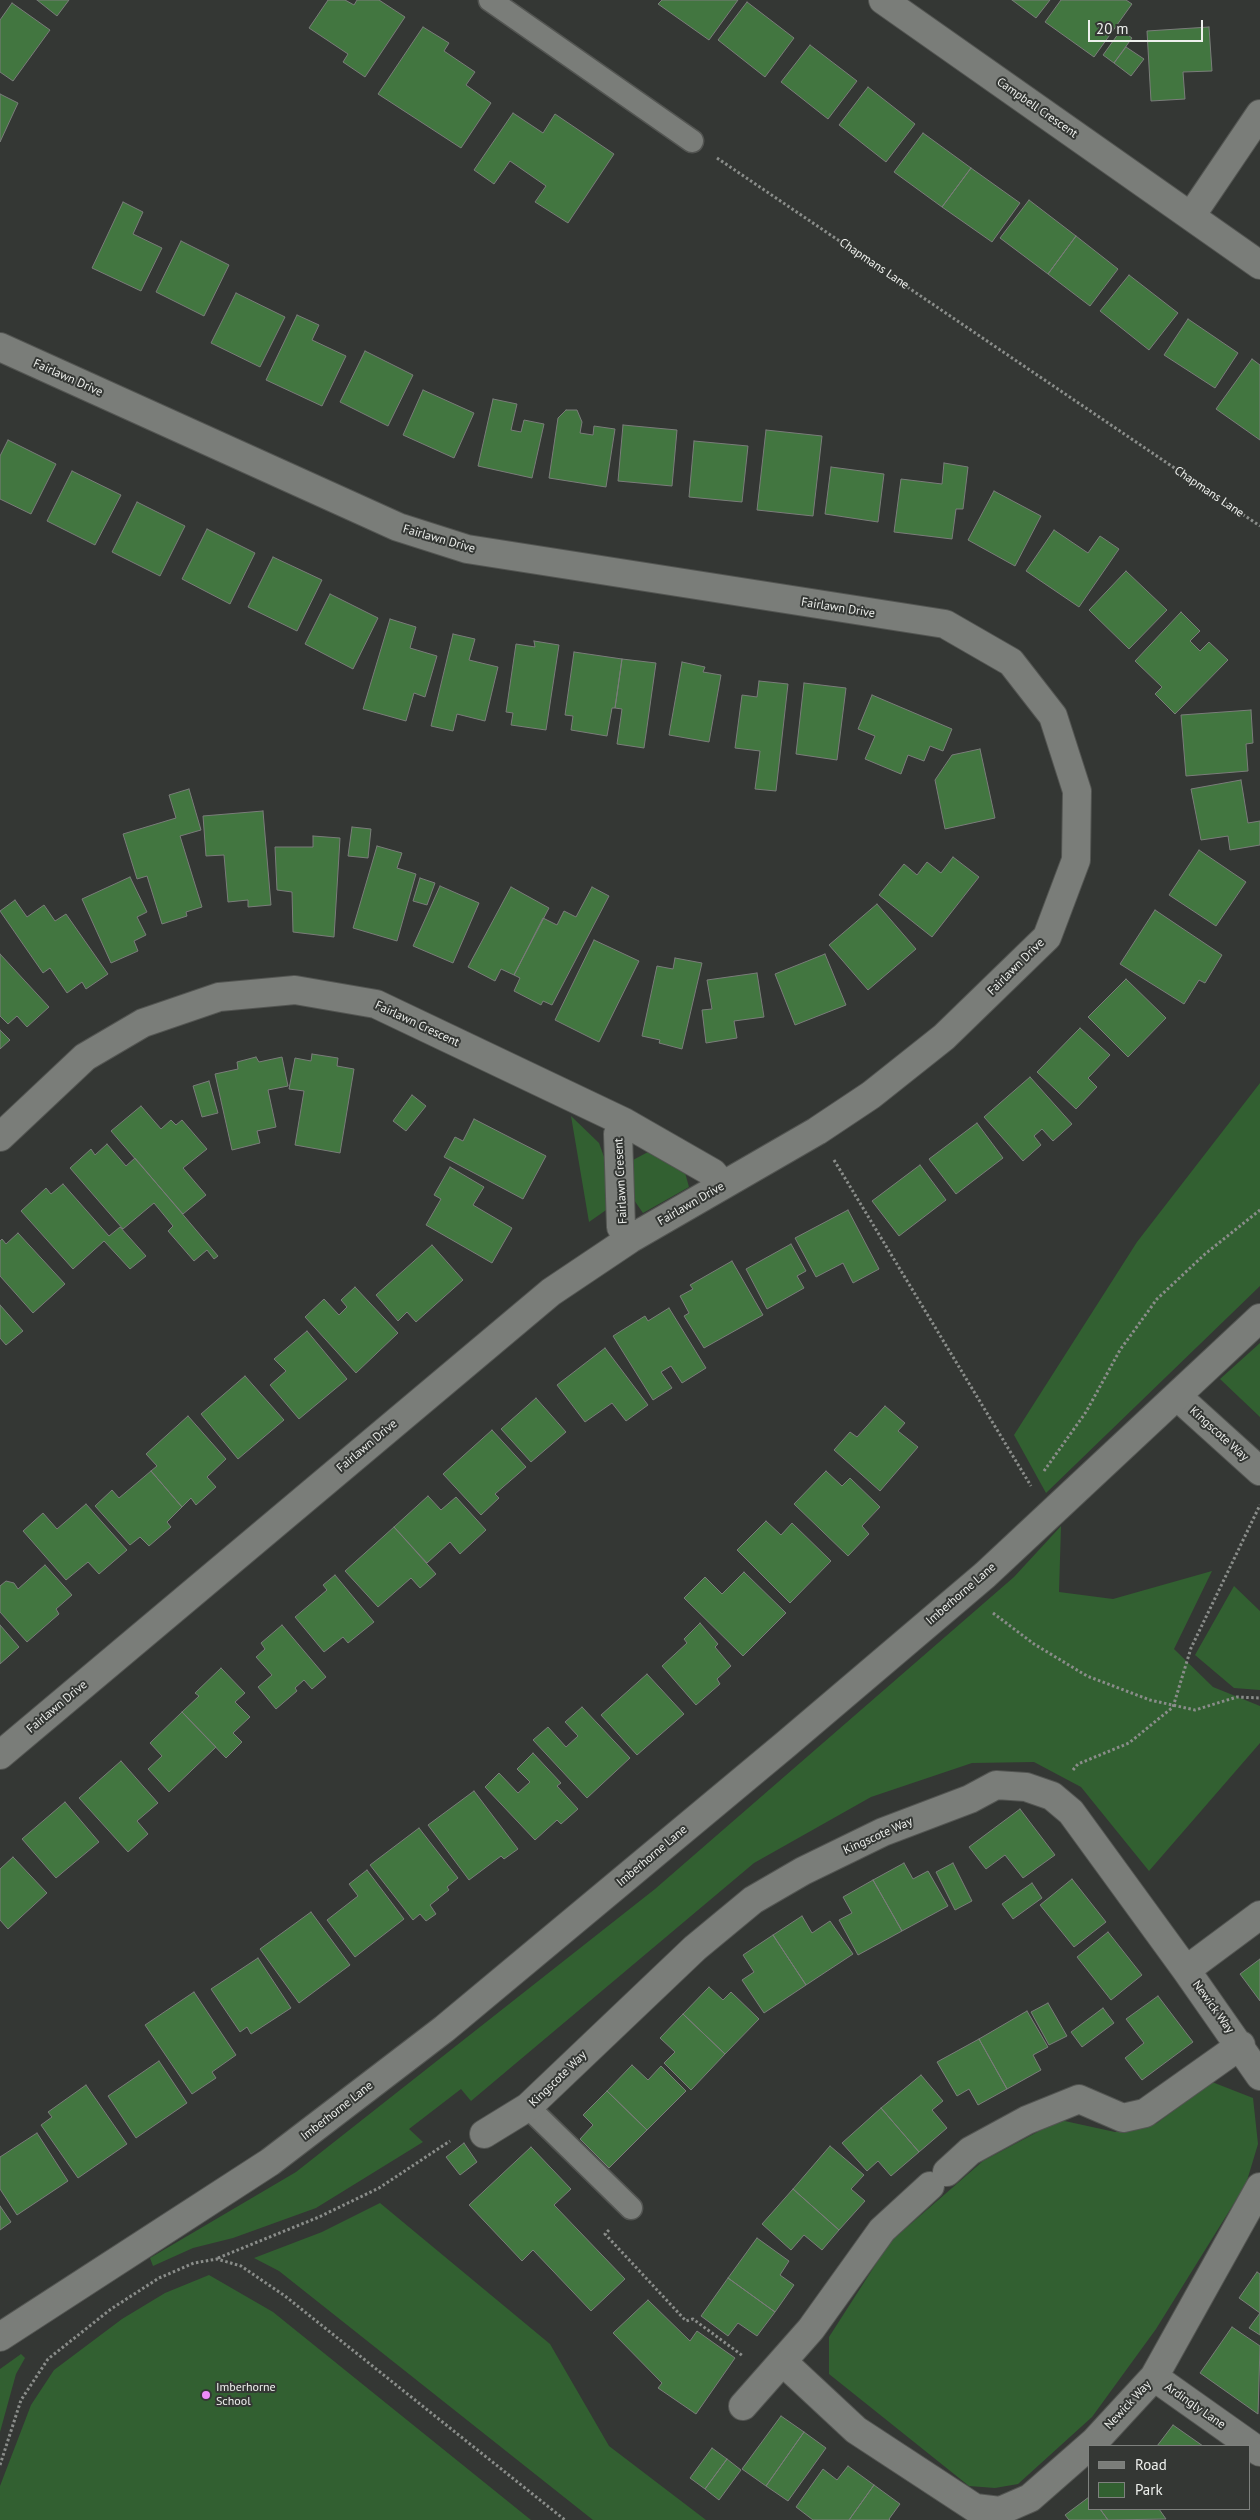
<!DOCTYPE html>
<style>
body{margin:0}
#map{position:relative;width:1260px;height:2520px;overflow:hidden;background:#343734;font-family:"PT Sans",sans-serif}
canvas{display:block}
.legend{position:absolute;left:1088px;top:2445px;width:162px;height:65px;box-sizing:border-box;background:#343734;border:1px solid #7e817e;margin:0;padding:6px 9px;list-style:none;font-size:15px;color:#eef0ed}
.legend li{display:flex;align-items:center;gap:10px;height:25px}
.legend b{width:25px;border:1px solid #7e817e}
.scale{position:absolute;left:1088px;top:20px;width:115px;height:22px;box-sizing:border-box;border:2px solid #eef0ed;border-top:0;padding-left:6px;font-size:15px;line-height:18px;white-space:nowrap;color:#eef0ed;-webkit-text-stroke:4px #343734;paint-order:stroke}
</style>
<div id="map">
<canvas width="1260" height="2520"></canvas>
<ul class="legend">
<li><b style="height:6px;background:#7a7d79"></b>Road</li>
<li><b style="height:14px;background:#326031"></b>Park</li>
</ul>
<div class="scale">20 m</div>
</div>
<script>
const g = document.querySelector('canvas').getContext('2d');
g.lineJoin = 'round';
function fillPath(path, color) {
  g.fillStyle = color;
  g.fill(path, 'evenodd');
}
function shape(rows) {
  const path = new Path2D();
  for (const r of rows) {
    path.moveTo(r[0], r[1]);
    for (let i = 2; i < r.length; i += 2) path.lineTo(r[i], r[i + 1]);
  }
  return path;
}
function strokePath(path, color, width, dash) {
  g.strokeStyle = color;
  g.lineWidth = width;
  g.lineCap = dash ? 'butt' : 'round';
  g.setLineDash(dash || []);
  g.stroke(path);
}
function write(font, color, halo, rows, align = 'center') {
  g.font = font + ' "PT Sans",sans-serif';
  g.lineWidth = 4;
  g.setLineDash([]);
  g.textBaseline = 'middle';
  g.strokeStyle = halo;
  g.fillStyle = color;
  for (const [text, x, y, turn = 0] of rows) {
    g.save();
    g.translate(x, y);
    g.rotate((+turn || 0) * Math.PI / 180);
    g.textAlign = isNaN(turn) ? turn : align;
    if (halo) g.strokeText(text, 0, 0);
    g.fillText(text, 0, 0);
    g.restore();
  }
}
fillPath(shape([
 [1260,1083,1260,1286,1046,1493,1014,1435,1137,1242],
 [571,1116,599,1143,612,1179,609,1208,589,1222],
 [648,1152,684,1169,689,1187,643,1213,634,1200,633,1160],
 [1260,1343,1260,1417,1220,1379],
 [1061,1526,1059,1592,1113,1599,1212,1571,1174,1649,1213,1687,1260,1706,1260,1743,1149,1871,1081,1787,1034,1762,972,1763,871,1797,754,1863,471,2101,461,2089,409,2129,423,2142,316,2208,233,2238,193,2248,153,2266,150,2258,296,2172,655,1889,1014,1577],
 [1234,1586,1260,1611,1260,1690,1234,1688,1195,1655],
 [1212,2082,1253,2098,1258,2144,1246,2184,1156,2329,1092,2417,1018,2484,995,2488,969,2486,829,2374,829,2337,890,2242,983,2161,1060,2120,1115,2132,1157,2123],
 [380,2203,550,2344,609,2446,706,2520,593,2520,279,2271,254,2258,322,2232],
 [209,2275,273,2312,531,2520,0,2520,0,2486,31,2405,54,2370,122,2319,165,2293],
 [21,2354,25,2358,16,2374,0,2432,0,2369]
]), '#326031');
const building = shape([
 [37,0,69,0,57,16,37,0],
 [328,0,345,0,354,5,357,0,379,0,405,17,365,77,343,62,348,54,309,28,328,0],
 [662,0,738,0,709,40,658,4,662,0],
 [1012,0,1050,0,1036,18,1012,0],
 [1061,0,1126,0,1132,4,1094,57,1045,22,1061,0],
 [747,2,794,38,765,77,718,40,747,2],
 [12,3,50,30,13,81,0,72,0,20,12,3],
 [423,27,449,43,444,51,475,72,466,85,491,103,461,148,378,94,423,27],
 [1209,27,1212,71,1183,72,1185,99,1151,101,1147,31,1209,27],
 [1121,30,1132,38,1114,63,1103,55,1121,30],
 [810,45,857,81,828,119,781,82,810,45],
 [1126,47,1144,59,1131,76,1114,63,1126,47],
 [868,87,915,124,886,162,839,125,868,87],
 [0,94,18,103,0,142,0,94],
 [513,113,543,133,555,114,614,154,568,223,535,202,546,186,510,161,494,184,474,170,513,113],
 [923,133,971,168,942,207,894,172,923,133],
 [971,168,1020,203,992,242,942,207,971,168],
 [1029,200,1076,236,1048,274,1000,238,1029,200],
 [123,202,143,212,133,234,162,248,141,291,92,268,123,202],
 [1076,236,1118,269,1090,306,1048,274,1076,236],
 [181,241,229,265,204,316,156,292,181,241],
 [1129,275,1178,313,1149,350,1100,311,1129,275],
 [236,293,285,317,260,367,211,343,236,293],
 [297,315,319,325,312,340,346,356,322,406,266,380,297,315],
 [1188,319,1238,353,1215,388,1164,355,1188,319],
 [365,351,413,375,388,426,340,402,365,351],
 [1252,359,1260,365,1260,440,1216,409,1252,359],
 [423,390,474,413,454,458,403,435,423,390],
 [493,399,517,404,511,430,521,432,524,420,544,424,532,478,478,466,493,399],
 [566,410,577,410,582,422,580,433,593,435,594,426,615,429,606,487,549,478,558,418,566,410],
 [623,425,677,430,672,486,618,481,623,425],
 [766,430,822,436,813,516,757,510,766,430],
 [8,440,56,464,31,514,0,499,0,456,8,440],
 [694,441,748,446,742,502,689,497,694,441],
 [944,463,968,467,963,509,956,509,952,539,894,532,901,479,942,484,944,463],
 [831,467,884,474,878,522,825,514,831,467],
 [72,471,121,495,95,545,47,521,72,471],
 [994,491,1041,516,1015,566,968,540,994,491],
 [137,502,185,526,160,576,112,552,137,502],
 [207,529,255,553,230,604,182,579,207,529],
 [1054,530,1088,553,1100,536,1119,549,1079,607,1026,571,1054,530],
 [273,557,322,580,297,631,248,607,273,557],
 [1126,571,1167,610,1129,649,1089,610,1126,571],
 [330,594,378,618,353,669,305,644,330,594],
 [1181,612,1200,631,1190,641,1200,651,1209,642,1228,660,1175,714,1155,694,1162,687,1135,661,1181,612],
 [390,619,416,627,410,648,437,656,425,697,414,693,406,721,363,709,390,619],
 [453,634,475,639,469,660,498,667,485,721,457,714,453,731,431,726,453,634],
 [534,641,559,645,546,730,511,725,513,713,506,712,516,644,535,647,534,641],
 [574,652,622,659,615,708,612,708,607,736,571,730,573,716,565,715,574,652],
 [622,659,656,663,644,748,617,744,622,709,615,708,622,659],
 [682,662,705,667,703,672,721,675,709,742,669,735,682,662],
 [759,681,788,684,776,791,755,789,760,751,735,748,742,695,757,697,759,681],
 [804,683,846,688,837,760,796,754,804,683],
 [872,695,952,729,943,751,930,746,924,761,908,755,901,774,865,759,875,736,858,729,872,695],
 [1251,710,1253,743,1246,744,1248,771,1186,776,1181,715,1251,710],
 [980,749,995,818,945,829,935,780,952,755,980,749],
 [1241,780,1248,823,1260,821,1260,845,1230,850,1228,836,1201,840,1191,789,1241,780],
 [189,789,201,830,180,836,202,907,186,912,187,916,162,924,147,876,137,879,123,834,176,818,169,795,189,789],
 [263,811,271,905,248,907,248,900,228,902,224,855,206,856,203,816,263,811],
 [352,827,371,829,368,858,348,856,352,827],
 [313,836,340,838,334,937,293,932,292,892,277,890,275,847,313,847,313,836],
 [377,846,402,853,397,868,416,874,397,941,353,928,377,846],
 [1199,850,1246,882,1216,926,1169,895,1199,850],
 [953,857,979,877,932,937,879,895,904,864,917,875,927,862,941,873,953,857],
 [130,877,147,912,137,917,146,935,134,941,138,951,111,963,82,899,130,877],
 [420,878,435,883,427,905,413,901,420,878],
 [440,886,479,903,453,963,413,946,440,886],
 [511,887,549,908,514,975,501,969,495,981,468,967,511,887],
 [592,887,609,896,552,1005,543,1001,541,1005,514,991,520,978,514,975,543,918,557,925,564,911,576,917,592,887],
 [15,900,27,917,44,905,55,921,66,914,108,974,86,989,82,982,67,993,50,968,43,973,0,911,15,900],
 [877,904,916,949,868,990,829,945,877,904],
 [1155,910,1222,955,1205,983,1199,980,1184,1004,1120,964,1155,910],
 [594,940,639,961,599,1042,555,1020,594,940],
 [0,954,49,1007,27,1027,17,1016,8,1024,0,1016,0,954],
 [825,954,846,1005,795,1025,775,974,825,954],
 [675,958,702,963,682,1049,659,1043,660,1040,642,1036,657,966,673,969,675,958],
 [757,973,764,1017,734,1021,737,1038,706,1043,702,1010,712,1009,707,980,757,973],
 [1126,979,1166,1018,1128,1057,1088,1017,1126,979],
 [1080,1028,1110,1055,1088,1078,1097,1087,1076,1109,1037,1072,1080,1028],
 [0,1030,10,1040,0,1049,0,1030],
 [312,1054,338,1058,337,1066,354,1069,340,1153,295,1145,304,1091,289,1089,295,1058,311,1061,312,1054],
 [256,1057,259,1062,282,1057,288,1086,268,1090,276,1127,257,1131,260,1143,232,1150,215,1074,238,1069,237,1062,256,1057],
 [1030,1077,1072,1124,1053,1141,1042,1129,1034,1136,1041,1145,1023,1161,984,1117,1030,1077],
 [209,1081,218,1113,202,1117,193,1086,209,1081],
 [412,1095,426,1106,406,1131,393,1121,412,1095],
 [141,1106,161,1129,171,1120,176,1125,182,1120,207,1149,183,1168,206,1195,183,1214,111,1131,141,1106],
 [474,1119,546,1156,523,1199,444,1157,455,1137,463,1141,474,1119],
 [977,1123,1003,1158,956,1194,929,1159,977,1123],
 [107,1144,126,1166,135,1158,218,1256,214,1259,207,1250,194,1261,168,1231,173,1226,154,1203,123,1229,70,1168,91,1149,95,1155,107,1144],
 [920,1165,946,1200,899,1236,872,1201,920,1165],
 [450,1167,484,1187,473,1205,512,1228,492,1263,426,1225,441,1199,434,1195,450,1167],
 [63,1184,109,1236,120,1227,146,1256,130,1269,104,1241,73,1269,21,1211,46,1188,51,1194,63,1184],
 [848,1210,879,1269,853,1283,843,1263,816,1277,795,1238,848,1210],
 [18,1233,65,1284,33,1313,0,1276,0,1241,2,1239,6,1244,18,1233],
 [791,1244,806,1271,797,1276,804,1288,767,1309,746,1269,791,1244],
 [432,1245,463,1280,416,1322,407,1312,398,1321,376,1295,432,1245],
 [732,1261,763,1315,704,1348,684,1316,689,1313,680,1296,693,1289,690,1285,732,1261],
 [355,1287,398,1333,356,1373,305,1317,324,1299,339,1315,347,1307,341,1300,355,1287],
 [0,1305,23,1331,6,1345,0,1338,0,1305],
 [669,1308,706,1368,682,1383,671,1366,661,1372,672,1388,653,1400,613,1336,645,1316,648,1321,669,1308],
 [307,1331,347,1379,299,1419,270,1385,286,1371,274,1359,307,1331],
 [605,1348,648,1405,626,1421,612,1403,585,1422,557,1385,605,1348],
 [245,1376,284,1420,238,1459,201,1414,245,1376],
 [536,1398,566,1432,531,1462,501,1429,536,1398],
 [885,1406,905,1423,898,1431,918,1447,880,1491,834,1450,850,1432,857,1437,885,1406],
 [188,1416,226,1459,207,1477,216,1487,196,1505,191,1498,182,1507,151,1471,157,1466,146,1454,188,1416],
 [492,1430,526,1467,495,1494,499,1498,481,1515,443,1474,492,1430],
 [151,1471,182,1507,167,1522,171,1527,149,1546,140,1537,130,1545,95,1506,112,1490,119,1498,151,1471],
 [826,1471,842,1486,850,1478,880,1507,862,1526,869,1534,848,1556,794,1504,826,1471],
 [428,1496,441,1510,456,1497,486,1530,460,1554,450,1542,427,1563,394,1527,428,1496],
 [86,1504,127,1550,99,1574,88,1562,66,1580,23,1531,43,1513,57,1529,86,1504],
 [766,1521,781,1535,792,1523,831,1561,790,1603,737,1550,766,1521],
 [394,1527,436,1574,420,1588,411,1578,378,1607,345,1571,394,1527],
 [45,1565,72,1595,56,1609,59,1614,27,1642,0,1612,0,1586,6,1581,14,1583,18,1589,45,1565],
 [744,1572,786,1613,743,1656,684,1598,705,1577,722,1594,744,1572],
 [335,1575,374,1622,348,1643,343,1637,324,1652,295,1617,327,1590,323,1585,335,1575],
 [700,1623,718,1644,715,1647,731,1666,717,1679,720,1684,696,1705,662,1666,687,1643,684,1639,700,1623],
 [0,1625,19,1647,0,1664,0,1625],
 [282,1625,326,1677,312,1689,304,1680,295,1688,297,1691,276,1709,258,1687,272,1675,256,1657,265,1649,261,1643,282,1625],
 [221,1668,245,1693,235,1702,250,1717,233,1733,242,1742,226,1758,182,1712,199,1696,195,1693,221,1668],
 [647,1674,684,1714,637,1755,601,1715,647,1674],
 [582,1707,630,1758,587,1798,533,1740,548,1727,566,1747,578,1736,565,1722,582,1707],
 [182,1712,216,1747,169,1792,148,1769,162,1756,150,1743,182,1712],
 [533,1753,561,1783,557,1786,578,1809,561,1824,557,1820,535,1840,485,1787,499,1773,518,1793,530,1782,517,1769,533,1753],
 [121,1761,158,1803,137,1821,148,1834,128,1852,79,1798,121,1761],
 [474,1791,518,1849,504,1859,501,1856,469,1880,428,1825,474,1791],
 [65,1802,99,1842,56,1878,22,1839,65,1802],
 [1020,1809,1055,1855,1023,1878,1005,1855,986,1869,969,1847,1020,1809],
 [419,1828,458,1878,447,1887,449,1890,430,1905,436,1914,426,1921,420,1914,413,1920,370,1865,419,1828],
 [13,1857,47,1893,8,1929,0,1920,0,1869,13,1857],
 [904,1863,913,1879,928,1871,948,1906,902,1931,873,1880,904,1863],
 [953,1863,972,1901,955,1910,936,1872,953,1863],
 [367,1870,404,1919,355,1957,327,1920,358,1896,349,1884,367,1870],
 [1072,1879,1106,1922,1074,1947,1040,1905,1072,1879],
 [873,1880,902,1931,858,1955,839,1920,852,1913,843,1897,873,1880],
 [1032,1883,1042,1898,1013,1919,1002,1904,1032,1883],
 [311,1912,350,1965,299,2003,260,1949,311,1912],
 [802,1916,812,1933,830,1921,853,1954,806,1985,773,1935,802,1916],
 [1108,1932,1142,1975,1111,2000,1077,1957,1108,1932],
 [773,1935,806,1985,764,2013,742,1980,754,1972,743,1955,773,1935],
 [258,1958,291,2008,251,2034,247,2027,240,2032,211,1989,258,1958],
 [1260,1959,1260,2001,1240,1974,1260,1959],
 [709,1987,723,2000,731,1992,759,2019,725,2054,683,2014,709,1987],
 [194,1992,236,2055,212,2072,216,2078,192,2094,145,2025,194,1992],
 [1158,1996,1193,2042,1142,2080,1125,2058,1144,2043,1126,2019,1158,1996],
 [1048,2003,1067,2036,1049,2045,1031,2012,1048,2003],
 [1103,2008,1114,2023,1082,2047,1071,2032,1103,2008],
 [1027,2011,1048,2047,1033,2055,1041,2070,1007,2089,979,2039,1027,2011],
 [683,2014,725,2054,691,2090,664,2063,675,2052,660,2038,683,2014],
 [979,2039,1007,2089,978,2105,969,2089,957,2096,937,2062,979,2039],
 [159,2061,187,2103,136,2138,108,2096,159,2061],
 [632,2065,648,2080,661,2066,686,2091,647,2130,607,2091,632,2065],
 [921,2075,943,2101,932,2110,947,2128,919,2152,881,2108,921,2075],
 [86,2085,127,2144,78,2178,41,2125,52,2117,48,2112,86,2085],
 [607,2091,647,2130,609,2168,580,2139,593,2125,583,2115,607,2091],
 [881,2108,919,2152,891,2176,878,2161,867,2171,842,2143,881,2108],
 [37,2133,68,2181,17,2215,0,2189,0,2157,37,2133],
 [464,2143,477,2162,460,2175,446,2157,464,2143],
 [830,2146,864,2175,851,2189,865,2201,839,2230,793,2189,830,2146],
 [531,2147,571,2189,554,2205,625,2279,591,2311,533,2250,522,2261,469,2205,531,2147],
 [793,2189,839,2230,822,2250,804,2235,791,2250,762,2224,793,2189],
 [0,2206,11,2222,0,2230,0,2206],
 [757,2238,789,2261,780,2275,794,2285,775,2312,728,2278,757,2238],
 [1257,2272,1260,2274,1260,2335,1249,2328,1260,2313,1239,2298,1257,2272],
 [728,2278,775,2312,757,2336,738,2323,728,2336,701,2316,728,2278],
 [648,2300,690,2341,697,2331,735,2358,696,2414,658,2388,662,2383,613,2333,648,2300],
 [1232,2327,1260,2346,1258,2414,1200,2373,1232,2327],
 [781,2416,804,2432,766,2486,742,2469,781,2416],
 [1173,2425,1203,2446,1157,2446,1173,2425],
 [804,2432,826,2448,788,2501,766,2486,804,2432],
 [712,2448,727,2459,705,2489,690,2478,712,2448],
 [727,2459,741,2470,719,2500,705,2489,727,2459],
 [848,2466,874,2485,849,2520,813,2520,796,2507,823,2469,837,2480,848,2466],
 [874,2485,900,2504,889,2519,890,2520,849,2520,874,2485],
 [1089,2497,1089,2509,1100,2509,1108,2520,1069,2520,1065,2515,1089,2497],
 [1100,2509,1159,2509,1166,2519,1108,2520,1100,2509]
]);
fillPath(building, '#427640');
strokePath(building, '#7a7d7a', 1);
const lane = shape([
 [490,0,692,141],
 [528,2107,631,2208]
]);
const street = shape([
 [883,0,1260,265],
 [1191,216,1260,114],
 [0,347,398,527,467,549,945,624,1011,662,1053,716,1077,791,1076,860,1047,937,944,1037,871,1095,817,1131,630,1239,551,1292,0,1755],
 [624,1122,618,1134,621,1227,630,1239],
 [0,1137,85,1057,143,1023,219,997,295,990,376,1004,624,1122,713,1173,723,1185],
 [1178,1397,1260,1471],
 [1186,1970,1260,2076],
 [484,2134,528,2107,695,1948,753,1900,803,1871,883,1832,970,1799,996,1785,1026,1787,1052,1796,1071,1812,1186,1970,1260,1915],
 [947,2172,970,2151,1027,2120,1079,2099,1123,2118,1145,2113,1241,2045],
 [783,2362,856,2430,975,2508,1000,2511,1030,2498,1095,2441,1154,2377,1260,2187],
 [1154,2377,1260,2452],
 [743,2406,811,2329,882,2230,930,2186]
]);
const secondary = shape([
 [0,2337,270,2162,444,2029,785,1745,985,1575,1260,1318]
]);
strokePath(lane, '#535552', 25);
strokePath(street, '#535552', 30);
strokePath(secondary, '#535552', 30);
strokePath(shape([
 [717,158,1260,526],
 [834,1160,1031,1486],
 [1044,1471,1086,1412,1120,1350,1157,1299,1205,1254,1260,1210],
 [993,1613,1034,1644,1087,1676,1150,1700,1195,1710,1237,1697,1260,1698],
 [1073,1770,1078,1764,1129,1743,1173,1707,1191,1648,1260,1505],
 [609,2230,605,2234,686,2321,693,2319,743,2356],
 [218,2258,319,2217,379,2188,450,2141],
 [0,2465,21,2400,48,2359,111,2309,159,2278,194,2263,217,2259,241,2266,285,2296,565,2520]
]), '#8a8d8a', 3, [2.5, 2.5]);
strokePath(lane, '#7a7d79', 22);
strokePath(street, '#7a7d79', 28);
strokePath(secondary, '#7a7d79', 28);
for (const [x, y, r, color] of [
 [206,2395,5,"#ee8bf8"]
]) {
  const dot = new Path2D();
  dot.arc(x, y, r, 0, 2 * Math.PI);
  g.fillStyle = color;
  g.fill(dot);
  strokePath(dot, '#343734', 2);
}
write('12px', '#eef0ed', '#343734', [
 ["Campbell Crescent",1037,108,35],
 ["Chapmans Lane",874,264,34],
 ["Fairlawn Drive",68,378,24],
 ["Chapmans Lane",1209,492,34],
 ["Fairlawn Drive",439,539,16],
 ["Fairlawn Drive",838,608,9],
 ["Fairlawn Drive",1016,967,-45],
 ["Fairlawn Crescent",417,1024,25],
 ["Fairlawn Cresent",621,1181,-93],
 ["Fairlawn Drive",691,1204,-30],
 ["Kingscote Way",1219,1434,42],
 ["Fairlawn Drive",367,1446,-40],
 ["Imberhorne Lane",961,1594,-41],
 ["Fairlawn Drive",57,1707,-40],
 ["Kingscote Way",878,1836,-24],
 ["Imberhorne Lane",652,1856,-40],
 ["Newick Way",1213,2007,54],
 ["Kingscote Way",558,2079,-44],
 ["Imberhorne Lane",337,2111,-38],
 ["Newick Way",1128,2405,-47],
 ["Ardingly Lane",1195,2406,35]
]);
write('12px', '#eef0ed', '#343734', [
 ["Imberhorne",216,2388],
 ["School",216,2402]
], 'left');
</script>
